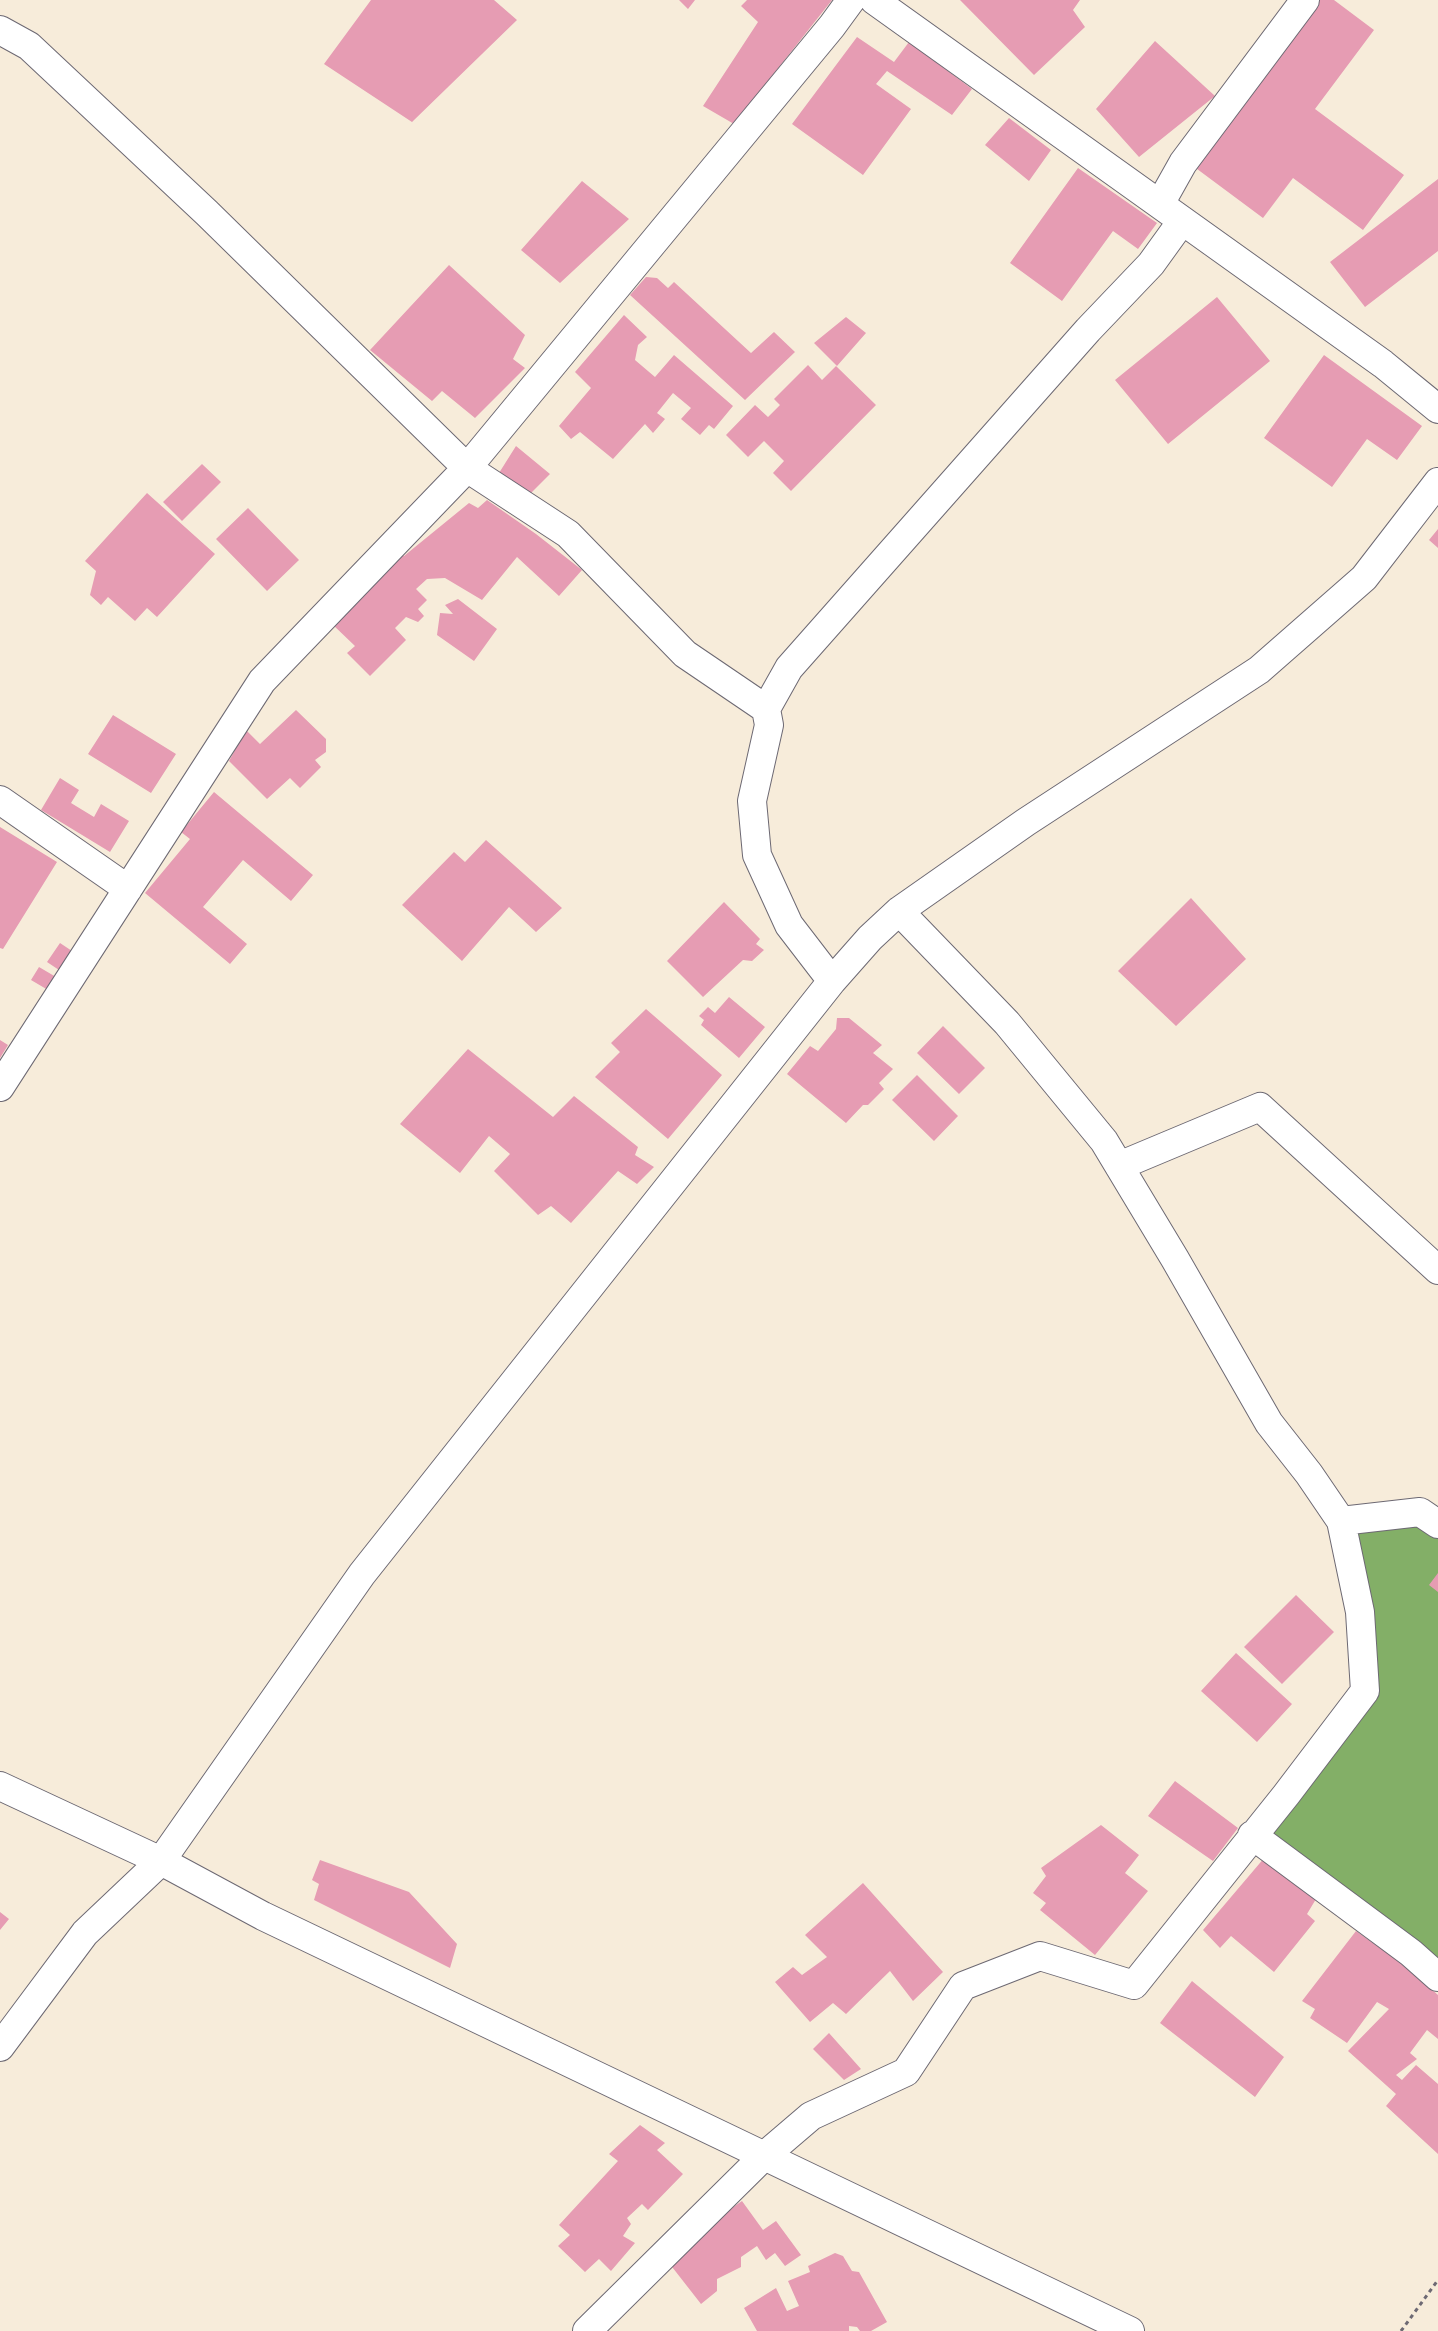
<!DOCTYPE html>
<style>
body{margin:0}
canvas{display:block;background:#f7ecda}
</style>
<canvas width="1438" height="2331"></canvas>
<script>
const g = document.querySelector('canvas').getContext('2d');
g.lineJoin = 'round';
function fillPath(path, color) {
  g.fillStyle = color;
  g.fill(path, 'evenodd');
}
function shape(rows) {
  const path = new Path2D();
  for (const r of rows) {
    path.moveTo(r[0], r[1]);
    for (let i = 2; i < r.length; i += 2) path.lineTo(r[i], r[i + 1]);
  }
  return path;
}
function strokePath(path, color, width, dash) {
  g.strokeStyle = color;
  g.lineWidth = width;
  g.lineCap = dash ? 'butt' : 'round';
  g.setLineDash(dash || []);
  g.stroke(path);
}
fillPath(shape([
 [1341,1521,1438,1524,1438,1977,1252,1835,1365,1691]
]), '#83af67');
fillPath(shape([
 [371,0,494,0,517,20,412,122,324,64],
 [679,0,695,0,688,9],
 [747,0,832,0,734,124,703,106,758,22,741,6],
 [960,0,1080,0,1073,10,1085,27,1034,75],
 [1311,0,1334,0,1374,30,1315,109,1404,175,1363,230,1293,178,1263,218,1189,163],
 [857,37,894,62,909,42,972,89,952,115,887,71,876,84,911,109,863,175,792,124],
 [1155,41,1215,96,1139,157,1096,109],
 [1009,118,1051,150,1029,181,985,145],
 [1078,168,1157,223,1138,249,1113,231,1062,301,1010,263],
 [1438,179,1438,251,1365,307,1330,262],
 [582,181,629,219,560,283,521,250],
 [449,265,525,335,513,359,525,368,475,418,442,391,432,401,370,350],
 [646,277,657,278,668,288,674,282,751,353,774,332,795,352,745,400,630,295],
 [1217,297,1270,361,1168,444,1115,380],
 [624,315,647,337,638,345,635,360,655,377,674,355,733,406,714,429,709,425,700,435,681,419,691,408,673,393,657,413,665,419,653,433,645,424,613,459,580,432,571,439,559,426,591,388,575,372],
 [846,317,866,333,837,366,814,343],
 [1324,355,1422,426,1397,460,1367,439,1332,487,1264,438],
 [808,365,822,380,836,366,876,405,791,491,773,473,784,461,764,441,748,457,726,435,755,405,768,417,780,405,774,399],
 [516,446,550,474,529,495,499,473],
 [202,464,221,482,182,521,163,502],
 [147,493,215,554,157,617,147,608,135,621,108,597,101,605,90,595,96,571,85,561],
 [487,500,536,534,582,570,559,596,517,557,482,600,445,578,427,579,416,589,427,600,418,609,424,616,418,622,406,617,395,628,406,640,370,676,347,653,355,646,331,623,401,553,404,556,469,503,478,508],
 [248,508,299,560,267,591,216,539],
 [1438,529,1438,548,1429,540],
 [458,599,497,629,474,661,437,635,440,613,453,614,445,605],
 [296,710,326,739,326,752,315,760,321,767,300,788,290,778,267,799,229,761,246,730,260,744],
 [113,715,176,754,151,793,88,754],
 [60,778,79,790,71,803,94,817,101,804,129,821,110,852,41,810],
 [214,792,313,875,291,901,243,860,203,907,247,944,230,964,145,893,190,839,181,832],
 [0,827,57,862,3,949,0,948],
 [486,840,562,908,536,932,509,907,462,961,402,905,454,852,465,862],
 [1191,898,1246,959,1176,1026,1118,971],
 [724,902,760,939,756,944,764,950,752,961,743,960,703,997,667,961],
 [60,943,72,951,59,970,47,962],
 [39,967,56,977,48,990,31,980],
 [729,997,765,1027,739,1058,701,1025,704,1020,699,1016,708,1007,715,1013],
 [646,1009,722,1075,668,1139,595,1077,620,1052,611,1043],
 [837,1018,849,1018,882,1045,873,1053,893,1069,879,1083,884,1089,868,1105,863,1105,846,1123,787,1074,810,1046,818,1051,836,1029],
 [943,1026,985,1068,959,1094,917,1053],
 [0,1040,8,1045,0,1058],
 [468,1049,553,1117,574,1096,638,1147,635,1155,654,1167,637,1184,618,1171,571,1223,551,1206,538,1215,494,1171,510,1154,489,1136,460,1173,400,1124],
 [917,1075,958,1116,934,1141,892,1100],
 [1438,1573,1438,1592,1429,1585],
 [1296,1595,1334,1632,1282,1684,1244,1647],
 [1236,1653,1292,1704,1257,1742,1201,1691],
 [1175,1781,1238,1828,1213,1861,1148,1816],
 [1101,1825,1139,1855,1125,1873,1148,1891,1095,1955,1040,1910,1046,1903,1033,1893,1046,1876,1041,1868],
 [1265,1857,1316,1899,1307,1914,1315,1921,1274,1972,1231,1936,1220,1948,1203,1930],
 [320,1860,409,1892,457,1944,450,1968,314,1900,319,1884,312,1880],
 [863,1883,943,1972,913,2001,890,1971,846,2014,833,2003,810,2022,775,1982,793,1967,802,1975,827,1957,805,1935],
 [0,1912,9,1919,0,1930],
 [1356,1931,1404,1965,1438,1995,1438,2039,1427,2030,1410,2053,1417,2059,1396,2075,1402,2080,1416,2065,1438,2084,1438,2154,1386,2106,1396,2094,1348,2051,1389,2009,1377,2002,1347,2043,1310,2018,1315,2009,1302,2001],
 [1192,1981,1284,2057,1255,2097,1160,2023],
 [829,2033,861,2069,844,2080,813,2049],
 [640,2125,665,2143,657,2150,683,2174,648,2210,642,2204,627,2218,631,2224,623,2236,635,2243,611,2271,599,2259,585,2272,558,2246,570,2235,559,2225,618,2161,609,2154],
 [742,2201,763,2230,776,2221,801,2255,785,2266,775,2253,766,2260,757,2246,741,2257,741,2267,717,2279,717,2291,701,2304,669,2263,697,2232],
 [835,2253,843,2256,852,2271,859,2272,887,2322,871,2331,860,2331,857,2327,849,2326,849,2331,757,2331,744,2308,776,2288,787,2311,799,2306,788,2281,810,2272,808,2266]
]), '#e69cb3');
const minor = shape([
 [874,0,1383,364,1438,409],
 [0,30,29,46,207,213,467,468,568,534,685,654,766,709],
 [1160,204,1183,163,1305,0],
 [0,800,128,889],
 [899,911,1007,1023,1104,1141,1175,1259,1269,1423,1309,1474,1341,1521,1420,1512,1438,1524],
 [832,981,789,925,757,855,752,801,769,725,766,709,789,668,1088,330,1151,264,1182,221],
 [0,1087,262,681,467,468,832,26,851,0],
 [1119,1166,1260,1107,1438,1270],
 [1252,1835,1411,1953,1438,1977],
 [0,2047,85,1933,161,1861,362,1574,832,981,870,938,899,911,1026,822,1259,670,1364,578,1438,482],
 [587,2331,763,2157,811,2116,906,2072,963,1986,1040,1956,1134,1985,1286,1795,1365,1691,1360,1612,1341,1521]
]);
const tertiary = shape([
 [0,1786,161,1861,263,1916,1130,2331]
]);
strokePath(minor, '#6d6973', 30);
strokePath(tertiary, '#6d6973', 30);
strokePath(shape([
 [1401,2331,1438,2280]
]), '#6d6973', 3, [4, 4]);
strokePath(minor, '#fff', 28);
strokePath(tertiary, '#fff', 28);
</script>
